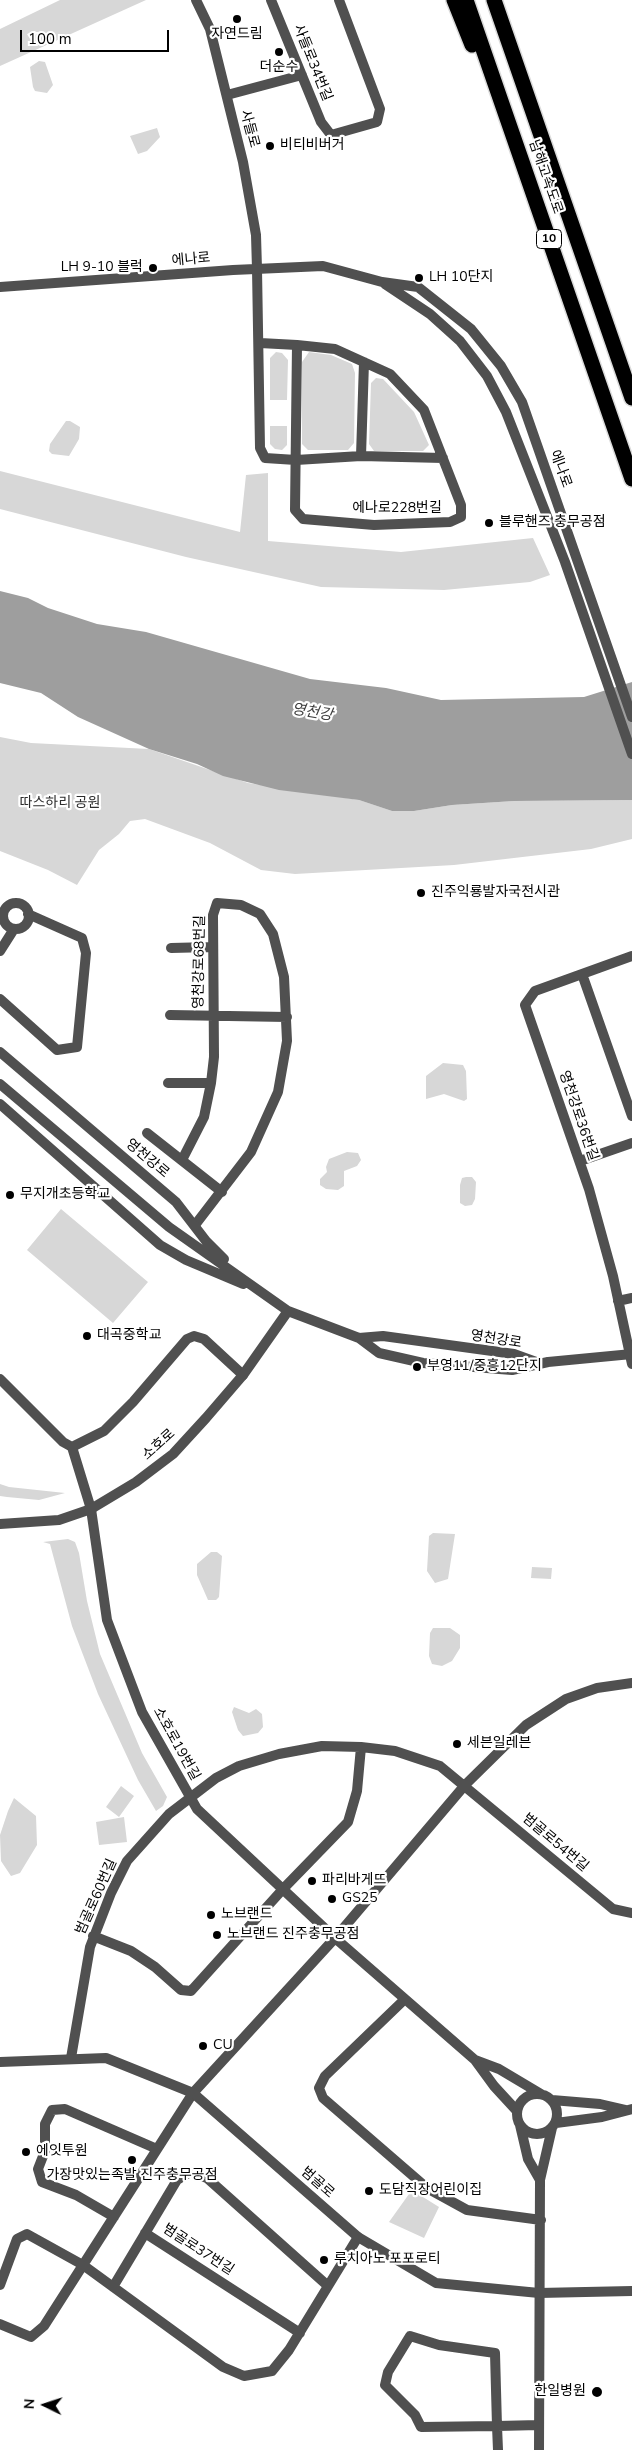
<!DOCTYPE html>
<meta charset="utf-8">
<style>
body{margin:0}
#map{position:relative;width:632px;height:2450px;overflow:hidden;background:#fff;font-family:"Nunito Sans",sans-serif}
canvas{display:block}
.north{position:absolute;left:20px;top:2380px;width:50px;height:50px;-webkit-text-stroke:4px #fff;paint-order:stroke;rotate:274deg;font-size:14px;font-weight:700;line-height:20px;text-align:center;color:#000}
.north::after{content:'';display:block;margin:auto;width:18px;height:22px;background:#000;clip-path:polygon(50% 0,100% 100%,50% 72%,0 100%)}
.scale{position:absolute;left:20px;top:30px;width:149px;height:22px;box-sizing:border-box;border:2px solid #000;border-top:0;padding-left:6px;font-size:15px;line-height:18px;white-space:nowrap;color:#000;-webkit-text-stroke:4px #fff;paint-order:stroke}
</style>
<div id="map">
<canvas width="632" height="2450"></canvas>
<div class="north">N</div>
<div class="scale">100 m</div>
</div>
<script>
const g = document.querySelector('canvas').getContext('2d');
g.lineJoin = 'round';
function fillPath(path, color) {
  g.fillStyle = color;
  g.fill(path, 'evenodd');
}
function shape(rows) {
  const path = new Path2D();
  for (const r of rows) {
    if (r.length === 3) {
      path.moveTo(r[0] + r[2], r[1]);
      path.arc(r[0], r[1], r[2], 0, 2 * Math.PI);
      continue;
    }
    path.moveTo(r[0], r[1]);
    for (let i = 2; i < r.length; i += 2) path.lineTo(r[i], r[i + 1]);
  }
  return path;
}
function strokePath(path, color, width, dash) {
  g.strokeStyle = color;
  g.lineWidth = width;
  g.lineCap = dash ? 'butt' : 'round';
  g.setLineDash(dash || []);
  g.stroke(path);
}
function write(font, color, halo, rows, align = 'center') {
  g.font = font + ' "Nunito Sans","Noto Sans KR",sans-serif';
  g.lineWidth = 4.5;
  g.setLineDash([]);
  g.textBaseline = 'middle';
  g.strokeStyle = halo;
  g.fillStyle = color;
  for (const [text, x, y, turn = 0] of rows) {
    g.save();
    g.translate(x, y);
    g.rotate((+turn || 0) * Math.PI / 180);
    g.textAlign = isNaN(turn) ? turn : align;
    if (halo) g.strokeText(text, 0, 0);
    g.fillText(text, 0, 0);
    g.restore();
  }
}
fillPath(shape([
 [60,0,146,0,0,66,0,29],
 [39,61,45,62,53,85,47,93,35,91,33,87,30,67],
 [157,128,160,137,147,151,138,154,130,136],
 [276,352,282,353,288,360,287,400,270,400,270,358],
 [309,352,331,355,352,364,355,373,354,443,348,450,308,450,302,444,302,362],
 [376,378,383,379,414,412,429,445,423,451,374,451,369,444,371,383],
 [66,421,70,421,80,427,79,439,69,456,52,454,49,451,50,444],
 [270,426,287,426,287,445,282,450,275,449,270,444],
 [0,471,240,532,246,475,268,473,268,541,401,552,533,538,550,575,530,582,444,590,321,587,186,557,0,509],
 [0,737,31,743,149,749,248,783,359,800,392,811,414,811,452,805,514,801,632,800,632,839,591,849,454,865,295,874,261,870,210,843,145,819,130,821,119,834,99,850,77,885,48,870,0,851],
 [443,1063,463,1065,466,1071,467,1099,464,1101,444,1094,426,1099,426,1076],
 [347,1152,358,1153,361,1160,357,1166,344,1171,344,1186,338,1190,326,1189,320,1185,320,1179,327,1172,326,1167,329,1159],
 [466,1177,472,1177,476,1182,475,1199,472,1205,465,1206,460,1203,460,1185,462,1178],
 [61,1209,148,1282,113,1323,27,1250],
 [0,1484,9,1487,65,1493,39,1500,7,1497,0,1496],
 [433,1533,455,1534,448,1579,435,1583,427,1571,429,1536],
 [68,1539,75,1542,79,1553,87,1601,100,1654,142,1753,167,1797,163,1806,156,1811,138,1780,98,1694,72,1626,50,1544,43,1542],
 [211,1552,217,1552,222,1556,219,1597,216,1600,208,1600,197,1575,197,1564],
 [532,1567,552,1568,551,1579,531,1578],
 [433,1628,450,1628,460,1635,460,1648,452,1661,442,1666,432,1664,429,1656,430,1633],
 [234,1707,249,1713,256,1709,262,1714,263,1727,258,1733,243,1736,238,1730,232,1712],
 [121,1786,134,1796,119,1817,106,1807],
 [14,1798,36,1816,37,1845,20,1873,11,1876,1,1861,0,1835,8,1811],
 [124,1817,127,1842,99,1845,96,1822],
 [414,2187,423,2197,439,2207,424,2238,389,2222]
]), '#d7d7d7');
fillPath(shape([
 [0,591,28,598,48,608,97,624,146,632,310,679,386,688,441,700,584,697,632,682,632,800,514,801,452,805,414,811,392,811,359,800,279,790,223,776,197,764,149,749,78,717,41,693,0,683]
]), '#9e9e9e');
const motorway = shape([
 [454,0,472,45],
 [466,0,632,479],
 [494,0,632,398]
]);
strokePath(motorway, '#dbdbdb', 18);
strokePath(shape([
 [271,0,321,122,331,135,377,122,380,109,339,0],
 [227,95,302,75],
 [257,269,260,448,265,458,296,460,361,456,443,458],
 [260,343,297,345,335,349,390,374,424,410,461,505,461,517,450,522,374,525,303,519,295,510,297,345],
 [361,456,364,362],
 [16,916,13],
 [171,948,211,947],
 [0,951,14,929],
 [632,956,535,991,525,1005,589,1189,613,1276,632,1364],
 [582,974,632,1116],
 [0,999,57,1050,77,1047,86,953,82,938,28,914],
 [170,1015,287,1017],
 [168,1083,211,1083],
 [147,1133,222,1192],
 [182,1160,204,1117,211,1083,214,1057,213,915,217,903,241,905,260,914,273,934,284,977,287,1041,278,1092,251,1152,195,1225],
 [580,1161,632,1143],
 [618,1301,632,1298],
 [0,1379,63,1442,72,1447,91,1509,107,1620,142,1712,197,1809,335,1938,475,2060,494,2086,517,2111],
 [72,1447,104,1431,133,1402,187,1339,194,1336,204,1339,243,1375],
 [93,1936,131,1951,155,1967,181,1990,191,1991,283,1889,348,1822,357,1791,361,1747],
 [405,1999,325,2076,319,2088,323,2098,427,2188,467,2210,541,2220],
 [71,2058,90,1947,111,1893,127,1861,169,1814,216,1778,239,1766,279,1754,322,1746,361,1747,395,1751,440,1766,613,1909,632,1913],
 [475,2060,499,2069,541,2094],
 [537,2114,20],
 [552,2100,600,2104,626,2110],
 [556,2123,602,2117,632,2109],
 [520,2125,528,2159,540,2180],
 [114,2217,76,2195,42,2182,38,2169,45,2151,45,2124,52,2110,65,2109,157,2149],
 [145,2233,300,2333],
 [0,2285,17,2239,27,2234,83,2265,223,2367,244,2376,272,2371,289,2350,358,2237],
 [113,2287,177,2180,190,2172,207,2178,328,2286],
 [0,2324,31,2337,44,2326,193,2093,335,1938,465,1785,526,1725,566,1699,597,1688,632,1683],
 [498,2450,497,2426,495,2353,439,2345,410,2336,388,2372,385,2385,415,2415,421,2427,497,2426,539,2425],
 [539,2450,540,2180,552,2128]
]), '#505050', 10);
strokePath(shape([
 [196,0,210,29,243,162,256,235,257,269],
 [385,284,430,314,460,341,487,376,506,412,565,562,632,754],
 [0,287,233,270,323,266,382,282,418,287,471,329,501,366,522,402,632,717],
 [0,1052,176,1202,206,1241,224,1259],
 [0,1084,169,1227,288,1311,359,1338,379,1353,423,1363,512,1370,548,1362,632,1354],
 [0,1104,160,1245,186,1260,243,1284],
 [359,1338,383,1336,514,1354,539,1363],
 [0,1524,59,1520,91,1509,136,1482,173,1454,206,1418,243,1375,288,1311],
 [0,2062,106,2058,193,2093,358,2237,436,2283,539,2293,632,2291]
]), '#505050', 10);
strokePath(motorway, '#000', 15);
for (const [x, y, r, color] of [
 [237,19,5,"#000"],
 [279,52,5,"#000"],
 [270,146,5,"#000"],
 [153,268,5,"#000"],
 [419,278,5,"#000"],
 [489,523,5,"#000"],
 [421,893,5,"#000"],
 [10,1195,5,"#000"],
 [87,1336,5,"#000"],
 [417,1367,5,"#000"],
 [457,1744,5,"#000"],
 [312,1881,5,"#000"],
 [332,1899,5,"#000"],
 [211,1915,5,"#000"],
 [217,1935,5,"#000"],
 [203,2046,5,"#000"],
 [26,2152,5,"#000"],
 [132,2160,5,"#000"],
 [369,2191,5,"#000"],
 [324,2260,5,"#000"],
 [597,2392,6,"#000"]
]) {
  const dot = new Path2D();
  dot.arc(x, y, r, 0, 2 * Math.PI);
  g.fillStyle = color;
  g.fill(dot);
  strokePath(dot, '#fff', 2);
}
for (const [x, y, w] of [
 [549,239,25]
]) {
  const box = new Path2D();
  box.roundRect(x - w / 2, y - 9.5, w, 19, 4);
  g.fillStyle = '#fff';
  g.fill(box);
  strokePath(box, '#000', 1);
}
write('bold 12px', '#000', null, [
 ["10",549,239]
]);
write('14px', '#000', '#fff', [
 ["자연드림",237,35,"center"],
 ["더순수",279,68,"center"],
 ["비티비버거",280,146],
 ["LH 9-10 블럭",143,268,"right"],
 ["LH 10단지",429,278],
 ["블루핸즈 충무공점",499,523],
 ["진주익룡발자국전시관",431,893],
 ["무지개초등학교",20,1195],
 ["대곡중학교",97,1336],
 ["부영11/중흥12단지",427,1367],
 ["세븐일레븐",467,1744],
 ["파리바게뜨",322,1881],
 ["GS25",342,1899],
 ["노브랜드",221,1915],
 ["노브랜드 진주충무공점",227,1935],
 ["CU",213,2046],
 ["에잇투원",36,2152],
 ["가장맛있는족발 진주충무공점",132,2176,"center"],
 ["도담직장어린이집",379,2191],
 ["루치아노 포포로티",334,2260],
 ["한일병원",586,2392,"right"]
], 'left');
write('14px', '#000', '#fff', [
 ["사들로34번길",312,63,68],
 ["사들로",249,129,75],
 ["남해고속도로",545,177,71],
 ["에나로",191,260,-5],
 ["에나로",560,469,70],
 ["에나로228번길",397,509],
 ["영천강로68번길",200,962,-89],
 ["영천강로36번길",578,1116,71],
 ["영천강로",147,1159,40],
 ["영천강로",496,1340,9],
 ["소호로",159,1445,-42],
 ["소호로19번길",176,1744,61],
 ["범골로54번길",555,1843,40],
 ["범골로60번길",97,1897,-66],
 ["범골로",317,2183,41],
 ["범골로37번길",198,2250,33]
]);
write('14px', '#2e2e2e', '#fff', [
 ["따스하리 공원",60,804]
]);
write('italic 15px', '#3f3f3f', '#fff', [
 ["영천강",312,713,9]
]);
</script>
